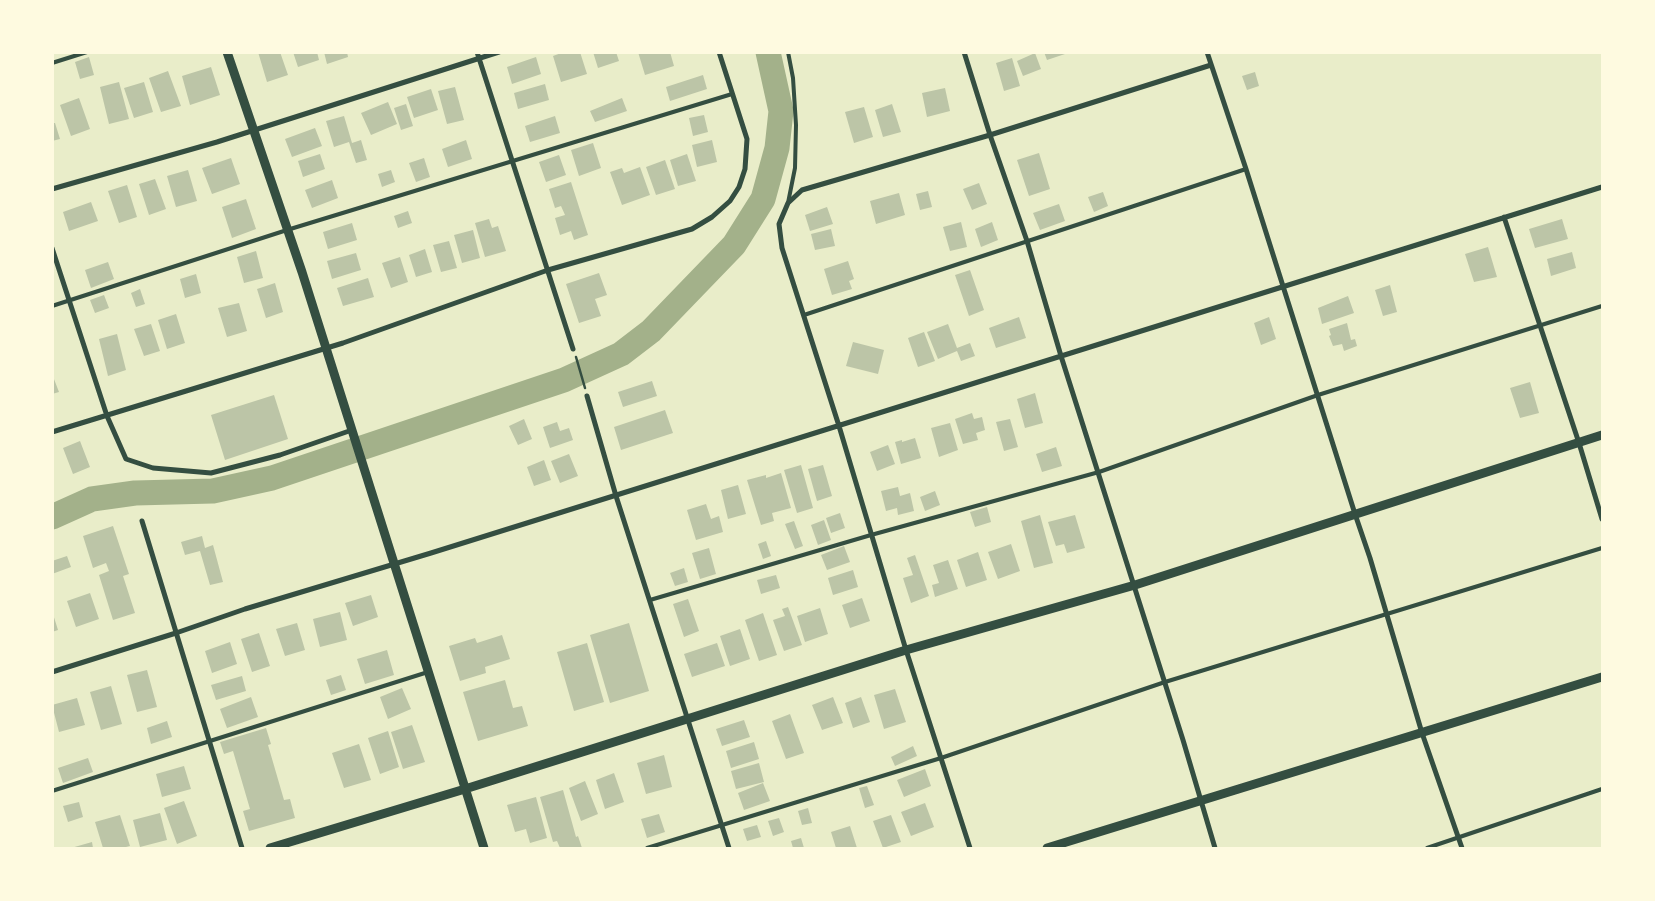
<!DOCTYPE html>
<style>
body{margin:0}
#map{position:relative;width:1655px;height:901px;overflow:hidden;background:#e9edc9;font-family:Ubuntu,sans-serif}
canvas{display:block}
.frame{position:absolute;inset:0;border:54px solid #fefae0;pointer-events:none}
</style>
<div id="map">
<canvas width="1655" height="901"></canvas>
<div class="frame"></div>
</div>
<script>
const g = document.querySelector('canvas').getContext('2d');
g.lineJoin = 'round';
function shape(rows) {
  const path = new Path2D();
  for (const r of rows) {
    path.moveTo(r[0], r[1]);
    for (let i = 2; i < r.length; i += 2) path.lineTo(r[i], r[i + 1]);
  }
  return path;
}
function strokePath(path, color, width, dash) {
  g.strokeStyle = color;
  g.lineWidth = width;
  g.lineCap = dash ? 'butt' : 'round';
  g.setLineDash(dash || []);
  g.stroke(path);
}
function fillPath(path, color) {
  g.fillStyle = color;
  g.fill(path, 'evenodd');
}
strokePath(shape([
 [52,517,92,499,135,493,213,491,272,478,564,380,621,354,651,331,734,245,763,199,777,148,781,111,768,52]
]), '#a3b18a', 25);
fillPath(shape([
 [258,52,280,52,288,75,267,82],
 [293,52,317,52,319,60,298,67],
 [324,52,347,52,348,57,327,64],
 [564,52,580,52,587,74,561,82,553,56],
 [593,52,616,52,619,61,598,68],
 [638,52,670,52,674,66,645,75],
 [1044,52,1068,52,1068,53,1047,60],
 [1035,53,1041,69,1023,76,1017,61],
 [89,57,94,75,80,79,75,62],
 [536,57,541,74,512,84,507,67],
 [1012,58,1020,86,1004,91,996,63],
 [211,67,220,95,190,105,182,76],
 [168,71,181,106,161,112,149,78],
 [1255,72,1259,86,1247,90,1242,76],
 [703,75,707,89,670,101,666,87],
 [119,82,129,119,109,124,100,87],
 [144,82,153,112,134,118,124,88],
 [545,84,549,100,518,109,514,93],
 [455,87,464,120,447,124,438,91],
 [945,88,950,111,927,117,922,93],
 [431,89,438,110,414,118,407,97],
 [79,98,90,129,71,136,60,105],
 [622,98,627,111,595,122,590,111],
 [388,102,397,124,371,135,361,113],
 [406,104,413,126,401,130,394,108],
 [892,104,901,132,883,137,875,110],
 [864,107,873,137,854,143,845,112],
 [704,115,708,132,693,136,689,118],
 [344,116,352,143,361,140,367,160,356,163,349,142,334,147,326,121],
 [555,116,560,133,530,142,525,126],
 [52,123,55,123,60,139,52,141],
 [315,128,322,146,292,157,285,139],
 [466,140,472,159,448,167,442,149],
 [712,140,717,162,697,167,692,145],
 [593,143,601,168,579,176,571,150],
 [1039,153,1050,189,1029,196,1017,160],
 [320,154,325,169,303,177,298,161],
 [687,154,696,181,678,186,670,160],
 [559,155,566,175,546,182,539,162],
 [231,158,240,184,212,194,202,168],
 [424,158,430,177,416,182,409,163],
 [665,160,675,189,656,195,646,167],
 [640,167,650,195,622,205,610,172,622,168,624,173],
 [188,170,197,201,176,207,167,176],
 [391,170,395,182,382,187,378,174],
 [155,179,166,209,149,215,139,184],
 [332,180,338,198,312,208,305,190],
 [571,182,588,235,574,240,571,231,560,235,555,218,565,215,561,206,555,208,549,189],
 [979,183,987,204,972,210,963,189],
 [127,185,137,217,119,223,108,191],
 [928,191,932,207,920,210,916,194],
 [1103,192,1108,206,1094,212,1088,197],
 [899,193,905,215,876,224,870,201],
 [246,199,256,229,232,238,222,207],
 [91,202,98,221,69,231,63,212],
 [1059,204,1065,221,1040,230,1033,213],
 [827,207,833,224,810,231,805,215],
 [408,211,412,223,398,228,394,216],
 [489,219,492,228,498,226,506,251,485,257,475,223],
 [1562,219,1568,239,1535,248,1529,229],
 [961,222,967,247,950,251,943,227],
 [992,222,998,240,981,247,975,229],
 [352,223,357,240,328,249,323,232],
 [831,229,835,246,815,250,811,234],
 [473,230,480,258,462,263,454,235],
 [449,241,457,268,441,272,433,245],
 [1488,247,1497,277,1474,282,1465,254],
 [425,249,432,272,416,277,409,255],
 [256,251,263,278,244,283,237,257],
 [1572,252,1576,268,1551,276,1547,259],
 [356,253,361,270,332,279,327,261],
 [400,257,408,282,391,288,382,263],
 [848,261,854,279,849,281,852,289,832,295,824,269],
 [108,262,114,279,91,288,85,270],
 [970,270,984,310,969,316,955,275],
 [599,273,607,295,595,299,601,316,579,323,566,284],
 [196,274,201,293,185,298,180,279],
 [368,278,374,297,343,306,337,288],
 [275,283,283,312,266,318,257,289],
 [1390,285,1397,312,1383,316,1375,290],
 [140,289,145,304,136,307,131,293],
 [104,295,109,308,95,313,90,300],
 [1348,296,1354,313,1322,324,1318,308],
 [239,303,247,331,227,337,218,308],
 [176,314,185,343,167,349,158,320],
 [1019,317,1026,338,996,348,989,328],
 [1269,317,1276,339,1261,345,1254,323],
 [1347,323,1351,340,1355,339,1357,346,1344,351,1342,344,1333,346,1329,336,1331,335,1329,329],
 [151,324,160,351,144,356,134,329],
 [948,324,957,348,970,343,975,356,961,361,957,351,938,359,927,332],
 [924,332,935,361,918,367,908,338],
 [117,334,126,370,108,376,99,339],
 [853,342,884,350,878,374,846,366],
 [52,374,59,392,52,394],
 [652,381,657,396,623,407,618,392],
 [1530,382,1539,413,1520,418,1510,388],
 [1035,393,1043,423,1025,428,1017,399],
 [274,395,288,439,225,460,211,415],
 [665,410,673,433,621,450,614,427],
 [972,413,974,419,982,417,985,430,976,433,978,440,963,444,955,419],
 [524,419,532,439,518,445,509,426],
 [1010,419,1018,447,1004,451,996,422],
 [557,422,560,431,569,428,573,440,550,448,543,427],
 [950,423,958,450,939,457,931,428],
 [915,438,921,458,901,464,895,442,902,440,902,442],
 [80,441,90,467,73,474,63,448],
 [888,445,895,464,877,471,870,452],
 [1056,447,1062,466,1042,472,1036,454],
 [569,454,578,476,560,483,551,461],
 [544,460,551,480,534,486,527,467],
 [801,465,813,508,797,513,784,470],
 [823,465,832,496,817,501,808,469],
 [781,473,791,508,772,513,774,521,761,525,747,480,766,475,766,478],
 [738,485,746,514,728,519,721,490],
 [898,487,900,496,910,493,914,511,898,515,897,508,886,511,881,491],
 [935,491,940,505,925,511,920,497],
 [706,504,711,519,719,516,723,532,696,540,687,510],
 [987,507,991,522,975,527,970,512],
 [840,513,845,528,831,533,826,518],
 [1040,515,1053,563,1034,568,1021,521],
 [1075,515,1085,548,1067,553,1064,544,1056,546,1048,522],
 [824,520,831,540,818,545,811,525],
 [794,521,803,546,795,549,785,524],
 [113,526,129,574,123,576,135,613,113,620,99,575,109,571,106,563,93,568,83,536],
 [202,536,205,548,213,545,223,582,210,585,200,551,185,555,181,542],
 [766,541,771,556,763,559,758,544],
 [1011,544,1020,571,998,579,988,552],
 [844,546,850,562,827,570,821,555],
 [709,548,716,574,700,579,692,553],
 [978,552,987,580,966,587,957,560],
 [915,555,929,596,911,603,903,578,913,575,907,558],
 [67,556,71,567,52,574,52,561],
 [948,560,958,589,935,597,932,585,939,583,933,565],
 [684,568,688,582,675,586,670,573],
 [853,570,858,587,833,595,828,578],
 [776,575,780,588,761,594,757,580],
 [90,593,99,619,76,627,67,601],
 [371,595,378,617,353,626,345,603],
 [862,598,870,621,850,628,842,605],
 [688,599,699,631,684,637,673,604],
 [788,607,802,645,784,651,773,620,785,616,782,609],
 [820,608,828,634,805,642,797,616],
 [52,611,58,630,52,632],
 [340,612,347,640,320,647,313,619],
 [763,613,777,655,759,661,745,620],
 [297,623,305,650,285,656,276,629],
 [629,623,649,691,610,703,590,635],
 [740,629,750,659,730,666,720,636],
 [259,633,270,666,252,672,241,639],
 [502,635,510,659,485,667,486,673,460,681,449,646,475,638,477,643],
 [230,642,237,664,212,673,205,651],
 [587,643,604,702,574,711,557,652],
 [717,643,725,666,692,677,684,654],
 [387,650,394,675,365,684,357,659],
 [147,670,157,707,137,712,127,675],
 [341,675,346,690,331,695,326,680],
 [242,676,246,691,216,700,211,685],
 [505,680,513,708,522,706,528,726,478,741,463,692],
 [111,686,122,724,101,730,90,692],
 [402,688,411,709,388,719,380,697],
 [895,689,906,722,884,729,874,695],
 [251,697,258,717,227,728,220,709],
 [833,697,843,723,822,730,812,705],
 [861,697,870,722,853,728,845,703],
 [77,698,85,725,59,732,52,705],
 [790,714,804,753,786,759,772,721],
 [744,720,750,737,722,746,716,729],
 [167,721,172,737,151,744,147,728],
 [412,725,425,762,403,769,391,732],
 [266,728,271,744,268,745,284,800,290,799,295,818,249,831,243,811,250,809,233,751,224,754,220,742],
 [388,731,399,767,380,774,368,738],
 [754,742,759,759,731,768,726,751],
 [359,744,371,780,344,788,332,753],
 [913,746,917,756,895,766,891,757],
 [664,755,672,787,646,794,637,763],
 [88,758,93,772,63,783,58,768],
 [759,763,764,782,736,789,731,771],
 [184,766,191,789,162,797,156,774],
 [925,769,931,786,904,797,897,780],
 [614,773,624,802,605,809,596,780],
 [585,781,598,814,581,821,569,788],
 [763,783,770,801,744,810,738,793],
 [867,786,874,805,865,808,859,788],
 [563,790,576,837,578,836,582,848,560,848,557,841,553,842,540,797],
 [536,797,547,838,530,843,526,829,515,832,507,805],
 [184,801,197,836,177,844,164,808],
 [79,802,83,817,68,822,63,806],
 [925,803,934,827,911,836,901,812],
 [808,808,812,823,802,825,798,811],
 [160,813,167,840,140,847,133,820],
 [659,814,665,832,647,838,641,819],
 [120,815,130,846,122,848,103,848,95,822],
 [891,815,901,842,883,848,873,821],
 [779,818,784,832,773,836,768,821],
 [757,825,761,837,747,841,743,829],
 [850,826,857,848,836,848,831,832],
 [801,838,804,848,793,848,791,841],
 [92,842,93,848,71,848]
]), '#bcc5a7');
strokePath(shape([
 [576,357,585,388]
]), '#344e41', 2.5);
strokePath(shape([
 [52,63,87,52],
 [788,203,795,168,796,125,793,78,788,52],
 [52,306,287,230,732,94],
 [804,315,1246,169],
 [650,600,871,535,1099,472,1318,395,1602,306],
 [52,791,428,672],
 [647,848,941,758,1165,682,1602,548],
 [1427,848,1602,789]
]), '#344e41', 4);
strokePath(shape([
 [477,52,573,349],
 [964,52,990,135,1027,241,1061,356,1183,740,1215,848],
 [1207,52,1246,169,1355,514,1370,558,1422,733,1462,848],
 [52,189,217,142,499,52],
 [1504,217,1579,443,1602,519],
 [52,248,107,416,126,459,153,468,211,473,280,455,352,430],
 [587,396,616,496,729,848],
 [52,432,343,343,548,270,692,229,712,217,730,201,739,187,745,169,747,139,719,52],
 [142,521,242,848],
 [52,672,176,633,245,609,431,553,1602,187],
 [970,848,906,650,839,426,782,248,779,224,788,203,802,190,990,135,1211,65]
]), '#344e41', 5);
strokePath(shape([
 [227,52,302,272,484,848],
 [270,848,465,789,906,650,1135,585,1602,435],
 [1047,848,1602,677]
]), '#344e41', 9);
</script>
